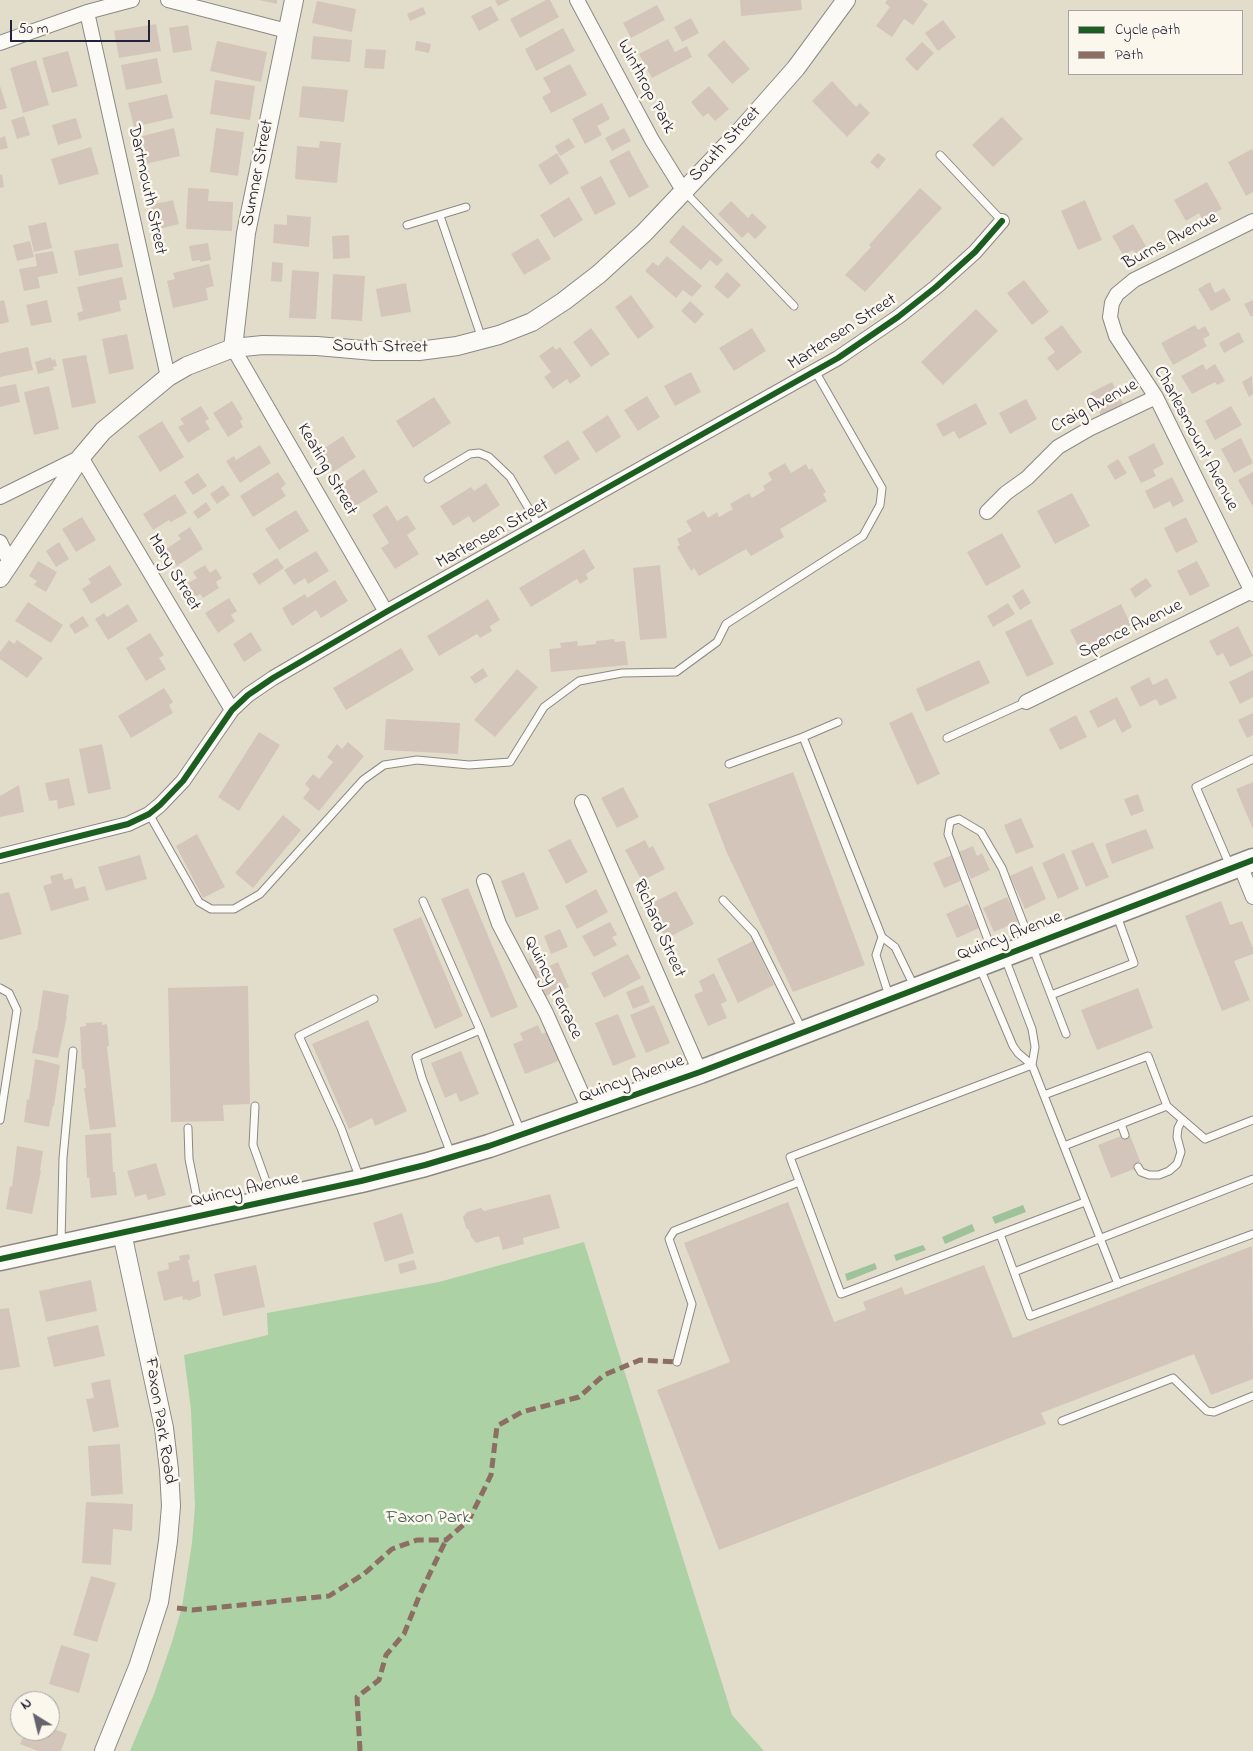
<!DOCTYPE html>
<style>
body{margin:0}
#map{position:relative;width:1253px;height:1751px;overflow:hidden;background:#e2ddcb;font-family:"Indie Flower",sans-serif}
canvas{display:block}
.legend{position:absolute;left:1068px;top:10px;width:175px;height:65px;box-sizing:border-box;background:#fbf7ec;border:1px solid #a4a2a5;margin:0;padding:6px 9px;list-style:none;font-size:15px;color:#22223b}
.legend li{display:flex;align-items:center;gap:10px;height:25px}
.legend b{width:25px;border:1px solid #a4a2a5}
.north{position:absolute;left:10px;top:1691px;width:50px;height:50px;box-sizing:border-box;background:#fbf7ec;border:1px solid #a4a2a5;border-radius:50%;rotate:324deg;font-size:14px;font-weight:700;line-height:20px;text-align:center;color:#22223b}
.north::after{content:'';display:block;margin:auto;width:18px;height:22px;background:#65636d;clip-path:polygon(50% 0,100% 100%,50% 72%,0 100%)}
.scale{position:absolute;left:10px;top:20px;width:140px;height:22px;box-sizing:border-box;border:2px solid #22223b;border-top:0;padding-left:6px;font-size:15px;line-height:18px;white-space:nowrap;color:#22223b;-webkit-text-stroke:4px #fbf7ec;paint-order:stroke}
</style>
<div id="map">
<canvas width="1253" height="1751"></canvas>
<ul class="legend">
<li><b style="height:6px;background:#1b5e20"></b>Cycle path</li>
<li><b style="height:6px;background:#8d6e63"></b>Path</li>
</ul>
<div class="north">N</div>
<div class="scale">50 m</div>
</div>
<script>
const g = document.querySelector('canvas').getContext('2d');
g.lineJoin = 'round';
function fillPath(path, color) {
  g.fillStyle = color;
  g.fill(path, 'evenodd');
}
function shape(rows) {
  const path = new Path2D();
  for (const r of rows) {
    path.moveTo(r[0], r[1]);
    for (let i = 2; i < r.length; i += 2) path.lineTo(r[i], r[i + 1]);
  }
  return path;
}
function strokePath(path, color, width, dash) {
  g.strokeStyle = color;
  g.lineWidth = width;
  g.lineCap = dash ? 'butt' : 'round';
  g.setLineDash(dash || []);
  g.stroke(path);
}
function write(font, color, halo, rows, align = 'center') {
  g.font = font + ' "Indie Flower",sans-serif';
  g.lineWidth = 5;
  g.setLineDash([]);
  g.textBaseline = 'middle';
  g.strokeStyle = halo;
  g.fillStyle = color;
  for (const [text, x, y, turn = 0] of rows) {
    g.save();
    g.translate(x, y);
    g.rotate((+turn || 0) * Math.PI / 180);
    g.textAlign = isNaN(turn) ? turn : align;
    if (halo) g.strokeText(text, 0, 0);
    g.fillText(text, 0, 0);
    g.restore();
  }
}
fillPath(shape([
 [584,1242,732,1715,764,1751,130,1751,154,1694,172,1642,182,1607,192,1543,195,1506,191,1410,184,1355,268,1335,267,1313,439,1282]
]), '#abd1a4');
fillPath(shape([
 [1023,1205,1026,1212,995,1224,992,1217],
 [972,1224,975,1231,945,1244,942,1237],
 [923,1245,926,1250,896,1261,894,1255],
 [875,1263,877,1269,847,1281,845,1274]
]), '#9ec29a');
fillPath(shape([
 [259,0,277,0,277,4],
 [495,0,510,0,498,6],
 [546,0,550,0,559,17,520,38,510,19],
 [740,0,801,0,802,10,741,16],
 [887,0,922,0,928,4,913,25,904,19,892,37,876,26,890,7,885,3],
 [317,1,356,9,352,32,312,23],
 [657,5,665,20,631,38,623,23],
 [491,6,499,20,479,31,471,16],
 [423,7,426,14,410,21,407,14],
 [691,18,699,33,682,42,674,27],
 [943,20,956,37,938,51,925,33],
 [156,24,161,51,119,58,114,31],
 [188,25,192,50,173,53,169,28],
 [563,28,575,51,536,71,525,49],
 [313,36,352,40,350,62,311,59],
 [668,39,675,52,687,46,692,57,652,78,639,54],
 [724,40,750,69,732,84,707,55],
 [217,41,267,52,261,82,210,71],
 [416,41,431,44,429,53,415,50],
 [922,42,934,53,917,71,905,59],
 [366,49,386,50,384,69,364,68],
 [68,51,78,86,52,93,42,58],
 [157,58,162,83,126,90,121,65],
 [36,60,49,105,23,113,10,68],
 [570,64,587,95,551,113,542,97,551,92,543,78],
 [215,80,255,86,250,120,210,114],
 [832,81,856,107,860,103,870,113,847,137,812,101],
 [0,86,7,108,0,110],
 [302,86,348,90,344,122,299,117],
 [709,86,729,109,715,121,708,113,703,117,691,102],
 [167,94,173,118,134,127,128,103],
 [602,103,610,119,597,126,602,135,585,144,572,119],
 [24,116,30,135,17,139,11,120],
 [1002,117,1023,139,993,167,972,145],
 [76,118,82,138,58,145,52,125],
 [174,128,180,156,145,164,139,137],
 [216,128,244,132,238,176,210,172],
 [624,128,631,141,612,151,605,138],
 [5,136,8,148,0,150,0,138],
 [569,138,575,147,560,156,555,146],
 [320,141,341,143,337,183,295,179,297,146,319,148],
 [91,147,99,174,59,185,51,159],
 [1252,149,1253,152,1253,192,1246,196,1228,162],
 [629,150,649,187,629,198,609,161],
 [557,153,569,173,550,185,538,165],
 [878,153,886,159,878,169,870,162],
 [2,174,4,187,0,188,0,175],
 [601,176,616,204,595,215,580,187],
 [1207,182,1222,209,1202,219,1199,213,1186,221,1174,200],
 [188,188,209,189,208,201,233,202,232,231,186,229],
 [920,188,942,208,865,292,845,275,871,247,869,245],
 [569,197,583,220,554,238,540,215],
 [173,200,179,224,155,230,150,205],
 [1085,200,1102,240,1078,250,1061,211],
 [731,201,748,218,752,213,767,227,755,239,748,232,742,238,718,214],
 [287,215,311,217,309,247,273,243,274,224,287,225],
 [46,222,52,248,34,252,28,226],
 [1133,224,1147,248,1135,255,1133,250,1123,255,1112,236],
 [683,225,723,260,717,266,710,260,701,270,669,242],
 [349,235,350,258,333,259,332,236],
 [538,238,551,259,524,275,511,254],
 [30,241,34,257,17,261,13,245],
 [118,243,123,267,79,276,74,251],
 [208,243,211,260,200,262,200,260,192,261,189,246],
 [53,251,58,273,38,277,40,288,24,291,19,269,37,266,35,254],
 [667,256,702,286,692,297,683,290,676,298,645,271,653,262,658,266],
 [272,262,283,263,282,282,271,281],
 [209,264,214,286,206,288,208,300,173,308,167,281,175,279,173,273],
 [292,270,319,272,316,319,289,318],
 [727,272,741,285,728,299,714,287],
 [333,274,365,276,362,321,331,319],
 [122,277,127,299,119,301,121,311,79,321,77,313,83,311,77,287],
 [1024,280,1049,312,1032,325,1007,293],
 [1210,282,1215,293,1224,288,1231,300,1211,311,1198,289],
 [406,283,411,312,381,317,376,289],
 [631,295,654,327,638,339,615,307],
 [4,300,9,322,0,324,0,301],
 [47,300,52,322,31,326,26,305],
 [1253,300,1253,316,1251,317,1244,304],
 [690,301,704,314,695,324,681,311],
 [976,309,998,331,943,385,921,362],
 [1062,325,1082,352,1057,371,1047,358,1055,352,1044,338],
 [1195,325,1198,330,1205,326,1210,335,1203,339,1207,346,1173,365,1161,343],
 [591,328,610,354,591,367,573,342],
 [752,328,766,351,734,371,719,348],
 [1239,332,1244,342,1224,353,1219,343],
 [127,334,134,369,109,374,102,339],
 [553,346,556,350,560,347,581,376,570,384,567,379,553,389,544,377,551,372,539,356],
 [28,347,33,370,0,377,0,353],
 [86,355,96,403,72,408,62,359],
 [51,357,52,360,55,359,57,366,53,367,54,370,38,374,35,362],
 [1203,364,1206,370,1215,364,1225,381,1217,385,1215,382,1192,394,1181,376],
 [691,372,701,392,675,406,664,386],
 [1252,376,1253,394,1249,397,1242,382],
 [1112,382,1123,404,1101,415,1090,393],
 [16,384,20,402,0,407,0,387],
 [49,386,59,429,34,435,24,392],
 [647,396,660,417,638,431,624,410],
 [434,397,451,423,413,448,396,421],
 [1026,399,1037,419,1010,434,999,413],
 [232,401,243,419,240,421,243,427,228,437,213,413],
 [976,403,987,424,959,439,954,431,943,437,936,424],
 [201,406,209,419,205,421,210,429,188,443,178,427,184,424,180,419],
 [1231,406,1242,425,1215,440,1205,421],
 [608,415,621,437,596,453,582,432],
 [162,421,184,457,160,472,138,436],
 [343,436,356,457,333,472,320,451],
 [1241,438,1253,463,1234,473,1221,449],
 [568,440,580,459,555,475,543,456],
 [1154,443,1164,464,1153,470,1156,476,1141,483,1128,457],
 [260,445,271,463,240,483,226,461,234,456,236,460],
 [1118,459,1127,473,1115,480,1107,466],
 [785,463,791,473,806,464,809,470,812,468,826,492,823,494,827,501,780,529,784,537,751,556,746,549,699,576,694,568,691,571,677,547,680,545,677,539,692,531,686,521,704,511,708,518,717,512,719,517,733,509,730,504,749,493,752,498,765,490,763,486,772,480,768,473],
 [364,469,378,492,354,507,340,485],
 [278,472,286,484,281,488,286,496,253,517,240,496],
 [1253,472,1253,507,1238,480],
 [198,473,207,486,193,495,184,482],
 [1172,477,1184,501,1173,507,1170,501,1154,509,1145,491],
 [486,483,500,505,473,523,469,516,453,526,440,506,471,487,474,491],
 [223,485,230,495,217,504,210,494],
 [1072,493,1090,526,1055,544,1037,511],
 [175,494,187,513,171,522,169,520,153,530,143,514],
 [206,502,211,510,198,519,193,512],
 [387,505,397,521,407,515,416,529,407,535,419,554,395,569,381,548,389,543,372,515],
 [296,510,309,531,279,550,265,529],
 [82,517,96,540,76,552,62,529],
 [1186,517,1198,542,1176,553,1164,528],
 [190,527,203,549,177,566,166,549,181,539,178,535],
 [1002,533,1021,567,986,586,967,552],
 [59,542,69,559,56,567,46,551],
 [584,549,595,568,586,574,588,579,580,584,577,579,531,607,519,588],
 [316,551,329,571,308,584,305,578,294,585,284,570],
 [277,558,284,568,259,585,252,574],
 [38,561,57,572,46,592,34,585,37,581,29,576],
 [1197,561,1210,586,1190,596,1177,571],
 [110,565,122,585,91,604,82,589,91,583,88,579],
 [205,565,210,573,216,569,222,578,216,582,219,588,203,598,200,594,191,600,183,586,197,578,193,572],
 [660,565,667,638,640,640,633,568],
 [1146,578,1152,586,1135,598,1130,589],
 [335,580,348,601,321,618,316,610,292,626,282,608,305,594,307,598],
 [1023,589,1031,603,1020,610,1012,596],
 [229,598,237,611,231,615,235,621,218,633,205,613],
 [488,599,500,620,490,626,492,631,480,638,477,634,439,656,427,636],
 [28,602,63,625,51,643,15,621],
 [1008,603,1015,614,993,627,987,616],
 [128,604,138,621,108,640,95,619,104,613,107,617],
 [1121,604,1131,625,1080,650,1070,630],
 [83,616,89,626,75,634,69,625],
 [1031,619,1054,664,1027,677,1005,632],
 [1238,626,1253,656,1230,667,1223,653,1217,656,1209,641],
 [251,632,262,650,244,662,233,644],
 [150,633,164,655,159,658,166,669,146,681,126,648],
 [614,639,615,642,625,641,628,665,551,672,549,649,561,648,560,643,577,641,578,646,596,644,596,641],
 [9,640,14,644,17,640,43,658,27,678,0,659,0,652],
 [401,648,414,670,346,710,333,688],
 [979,660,990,683,926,712,916,689],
 [483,668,488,676,475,684,470,677],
 [517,669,538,687,495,737,474,720],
 [1253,670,1253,697,1240,704,1229,682],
 [1149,677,1153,685,1167,678,1177,698,1160,706,1156,699,1140,707,1130,687],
 [164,688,173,702,169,705,173,713,131,738,118,716],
 [1117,697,1132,727,1122,733,1115,719,1098,728,1089,711],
 [912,712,940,774,917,785,889,723],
 [1253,713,1253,735,1247,738,1238,720],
 [1076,715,1087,737,1060,750,1049,729],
 [386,719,460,723,458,754,384,750],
 [259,732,280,745,239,811,218,797],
 [348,742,364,756,319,811,303,798,310,789,305,784,313,774,319,779,333,762,327,757,337,744,342,749],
 [102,744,111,789,88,794,79,749],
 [793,772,865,965,793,992,727,853,708,804],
 [69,778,75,805,58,809,57,800,49,801,45,783],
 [1253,782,1253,829,1236,789],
 [19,785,24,812,0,817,0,796],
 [623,787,639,817,617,828,601,798],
 [1138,794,1144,811,1131,816,1124,799],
 [283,815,301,830,253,888,235,873],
 [1021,818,1034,847,1016,854,1004,825],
 [1146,829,1154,848,1112,864,1105,844],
 [197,834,225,887,203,898,176,846],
 [570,839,588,872,566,884,548,850],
 [645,840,649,848,653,846,665,869,642,881,625,850],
 [1093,842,1109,877,1086,887,1071,851],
 [973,846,977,856,982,853,990,870,971,879,959,852],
 [1064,853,1079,889,1058,899,1042,863],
 [140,855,147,879,106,891,98,867],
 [952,855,963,880,944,888,933,863],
 [1032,866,1046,899,1025,909,1010,876],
 [524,872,539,909,516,918,501,881],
 [62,873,64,880,72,878,75,889,85,886,89,900,51,911,43,886,52,883,50,876],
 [468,888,518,1007,491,1018,441,899],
 [596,889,608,912,577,929,565,906],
 [676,891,694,924,666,939,648,905],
 [9,892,22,934,0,940,0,894],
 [1007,897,1018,921,994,932,983,908],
 [1221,901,1230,925,1242,921,1253,948,1253,954,1234,961,1250,1000,1222,1011,1185,916],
 [968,904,979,928,957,938,946,914],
 [421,917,463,1016,435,1029,393,929],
 [610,922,617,935,612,937,617,945,594,957,582,936],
 [560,929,568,947,551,954,544,936],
 [753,941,774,985,738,1003,717,959],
 [541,954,547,967,558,962,569,987,543,997,528,960],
 [628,954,641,978,604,998,591,973],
 [714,973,727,1001,721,1004,727,1018,708,1026,694,995,703,991,699,981],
 [643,985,650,1002,633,1009,626,992],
 [248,986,250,1104,223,1105,224,1121,171,1122,168,988],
 [1138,988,1153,1028,1097,1050,1081,1010],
 [43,990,69,995,66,1015,67,1016,58,1058,32,1053,36,1031,37,1031],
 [654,1005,670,1043,646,1053,630,1015],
 [618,1014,636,1057,613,1066,595,1023],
 [368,1020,407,1111,375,1126,372,1118,349,1129,312,1044],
 [102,1022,102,1025,107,1024,109,1046,107,1047,116,1127,90,1130,84,1088,86,1088,84,1069,82,1069,80,1027,86,1026,86,1023],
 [538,1025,542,1034,549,1031,561,1060,525,1074,513,1044,523,1040,520,1033],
 [461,1051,479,1094,460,1102,456,1093,445,1098,431,1063],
 [35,1059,60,1065,54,1106,53,1106,49,1127,24,1122,27,1099,29,1100],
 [111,1133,113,1172,115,1172,117,1195,91,1198,89,1177,87,1178,85,1135],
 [1129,1133,1142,1166,1111,1178,1098,1145],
 [17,1146,43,1151,40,1171,41,1171,32,1214,6,1209,10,1186,12,1187],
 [156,1163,166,1195,148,1200,146,1194,135,1197,127,1171],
 [550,1194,560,1228,523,1238,524,1244,503,1250,499,1236,476,1243,471,1237,469,1230,466,1228,463,1217,467,1212,481,1208,484,1211],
 [788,1202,834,1322,866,1310,863,1302,902,1287,905,1295,984,1265,1013,1338,1252,1246,1253,1379,1211,1395,1194,1354,1041,1413,1046,1424,719,1550,657,1390,730,1362,684,1243],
 [402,1213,414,1253,385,1262,373,1223],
 [189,1254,190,1259,188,1260,193,1282,199,1280,201,1296,188,1301,187,1299,183,1300,182,1296,164,1301,157,1272,169,1269,168,1263,180,1260,179,1256],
 [414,1260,417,1269,400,1274,398,1264],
 [256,1265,265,1307,223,1316,214,1274],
 [91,1280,97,1311,46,1322,39,1291],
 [9,1308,20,1367,0,1370,0,1309],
 [98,1325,105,1356,54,1367,47,1337],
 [110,1379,119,1427,93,1432,86,1399,94,1398,91,1383],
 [120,1444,123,1494,91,1496,88,1446],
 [86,1502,133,1504,132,1531,113,1529,111,1565,82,1563],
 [91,1576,116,1583,97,1642,73,1635],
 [61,1645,90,1654,79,1693,49,1684],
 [50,1709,59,1712,52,1728,67,1734,61,1751,38,1751,20,1744,26,1731,50,1731]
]), '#d4c5ba');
const service = shape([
 [940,155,1002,221],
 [683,190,794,306],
 [440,216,482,339],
 [407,225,466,207],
 [428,479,470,454,479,453,489,457,510,477,539,526],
 [803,737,838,722],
 [947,738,1026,702],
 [729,764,803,737,882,937,895,947,914,986],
 [149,814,199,902,211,909,234,909,260,894,363,780,384,765,417,760,469,765,510,762,544,707,579,681,622,673,676,672,717,642,726,624,863,536,880,505,882,488,815,371],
 [1230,866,1196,787,1253,759],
 [723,900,754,933,802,1029],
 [423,901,480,1030,521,1132],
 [882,937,876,955,889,996],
 [994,956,948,834,950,822,959,819,981,832,1002,868,1066,1034],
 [1005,958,1032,1029,1035,1047,1032,1065],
 [980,968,1013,1046,1018,1053,1032,1065,1118,1284],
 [0,988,9,993,17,1010,0,1120],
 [1051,995,1134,963,1117,916],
 [1032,1065,790,1157,841,1294,1085,1202],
 [1044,1095,1148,1056,1167,1106,1205,1139,1253,1120],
 [255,1106,253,1145,272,1198],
 [1121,1124,1125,1135],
 [188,1128,189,1159,200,1213],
 [1064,1146,1167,1106],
 [451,1154,422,1078,416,1057,480,1030],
 [1138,1167,1141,1172,1149,1175,1159,1175,1169,1171,1177,1164,1181,1152,1177,1137,1178,1128,1182,1120],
 [360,1179,341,1128,299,1036,374,999],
 [1000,1234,1030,1316,1253,1234],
 [61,1243,63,1158,73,1051],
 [1014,1272,1253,1179],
 [677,1362,692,1304,669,1239,674,1231,799,1182],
 [1062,1421,1173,1378,1207,1411,1214,1412,1253,1396]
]);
const minor = shape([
 [168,0,287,31],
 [577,0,652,140,683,190],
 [87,12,168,377],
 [0,43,87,12,132,0],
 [1253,221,1134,280,1117,294,1112,303,1110,317,1116,336,1156,397,1253,594],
 [233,348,386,612],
 [0,497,81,457,232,710],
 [987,512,1006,493,1027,478,1058,447,1089,429,1156,397],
 [0,542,10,563],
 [1026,702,1252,591],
 [582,802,700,1072],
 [0,856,128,824,149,814,160,805,183,781,232,710,248,695,273,678,386,612,838,358,898,317,936,287,975,252,1002,221],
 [1240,865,1253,897],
 [484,881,499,924,546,1013,590,1112]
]);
const tertiary = shape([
 [233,348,246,233,294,0],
 [0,578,81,457,103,431,168,377,187,366,233,348,263,345,317,346,374,351,419,351,457,346,499,335,532,322,564,301,599,274,644,233,737,135,796,68,846,0],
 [104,1751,138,1667,159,1602,168,1541,171,1506,169,1470,164,1428,122,1233]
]);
const primary = shape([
 [0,1259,361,1181,425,1165,489,1146,700,1072,1253,860]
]);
strokePath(service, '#8c8984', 9);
strokePath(minor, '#8c8984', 16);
strokePath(tertiary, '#8c8984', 20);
strokePath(primary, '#8c8984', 25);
strokePath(service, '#fbfaf7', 7);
strokePath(minor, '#fbfaf7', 14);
strokePath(tertiary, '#fbfaf7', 18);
strokePath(primary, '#fbfaf7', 22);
strokePath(shape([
 [177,1608,192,1610,329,1596,364,1574,392,1549,417,1540,446,1540,469,1520,491,1475,497,1426,522,1412,579,1397,604,1375,640,1360,677,1362],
 [360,1751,357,1697,379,1680,386,1655,404,1634,420,1594,446,1540]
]), '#8d6e63', 5, [10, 5]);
strokePath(shape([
 [0,856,128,824,149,814,160,805,183,781,232,710,248,695,273,678,386,612,838,358,898,317,936,287,975,252,1002,221],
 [0,1259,361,1181,425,1165,489,1146,700,1072,1253,860]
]), '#1b5e20', 6);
write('18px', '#22223b', '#fbf7ec', [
 ["Winthrop Park",645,87,62],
 ["South Street",726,145,-47],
 ["Sumner Street",259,173,-79],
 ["Dartmouth Street",146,190,78],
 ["Burns Avenue",1171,242,-28],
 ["Martensen Street",843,333,-33],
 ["South Street",380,348,1],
 ["Craig Avenue",1095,407,-28],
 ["Charlesmount Avenue",1195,439,62],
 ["Keating Street",326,470,60],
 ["Martensen Street",493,535,-29],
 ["Mary Street",173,573,59],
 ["Spence Avenue",1131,630,-26],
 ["Richard Street",658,929,66],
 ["Quincy Avenue",1010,937,-21],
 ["Quincy Terrace",552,988,64],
 ["Quincy Avenue",632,1080,-20],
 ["Quincy Avenue",245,1191,-12],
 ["Faxon Park Road",159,1421,81]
]);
write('18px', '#425c55', '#fbf7ec', [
 ["Faxon Park",428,1519]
]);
</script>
